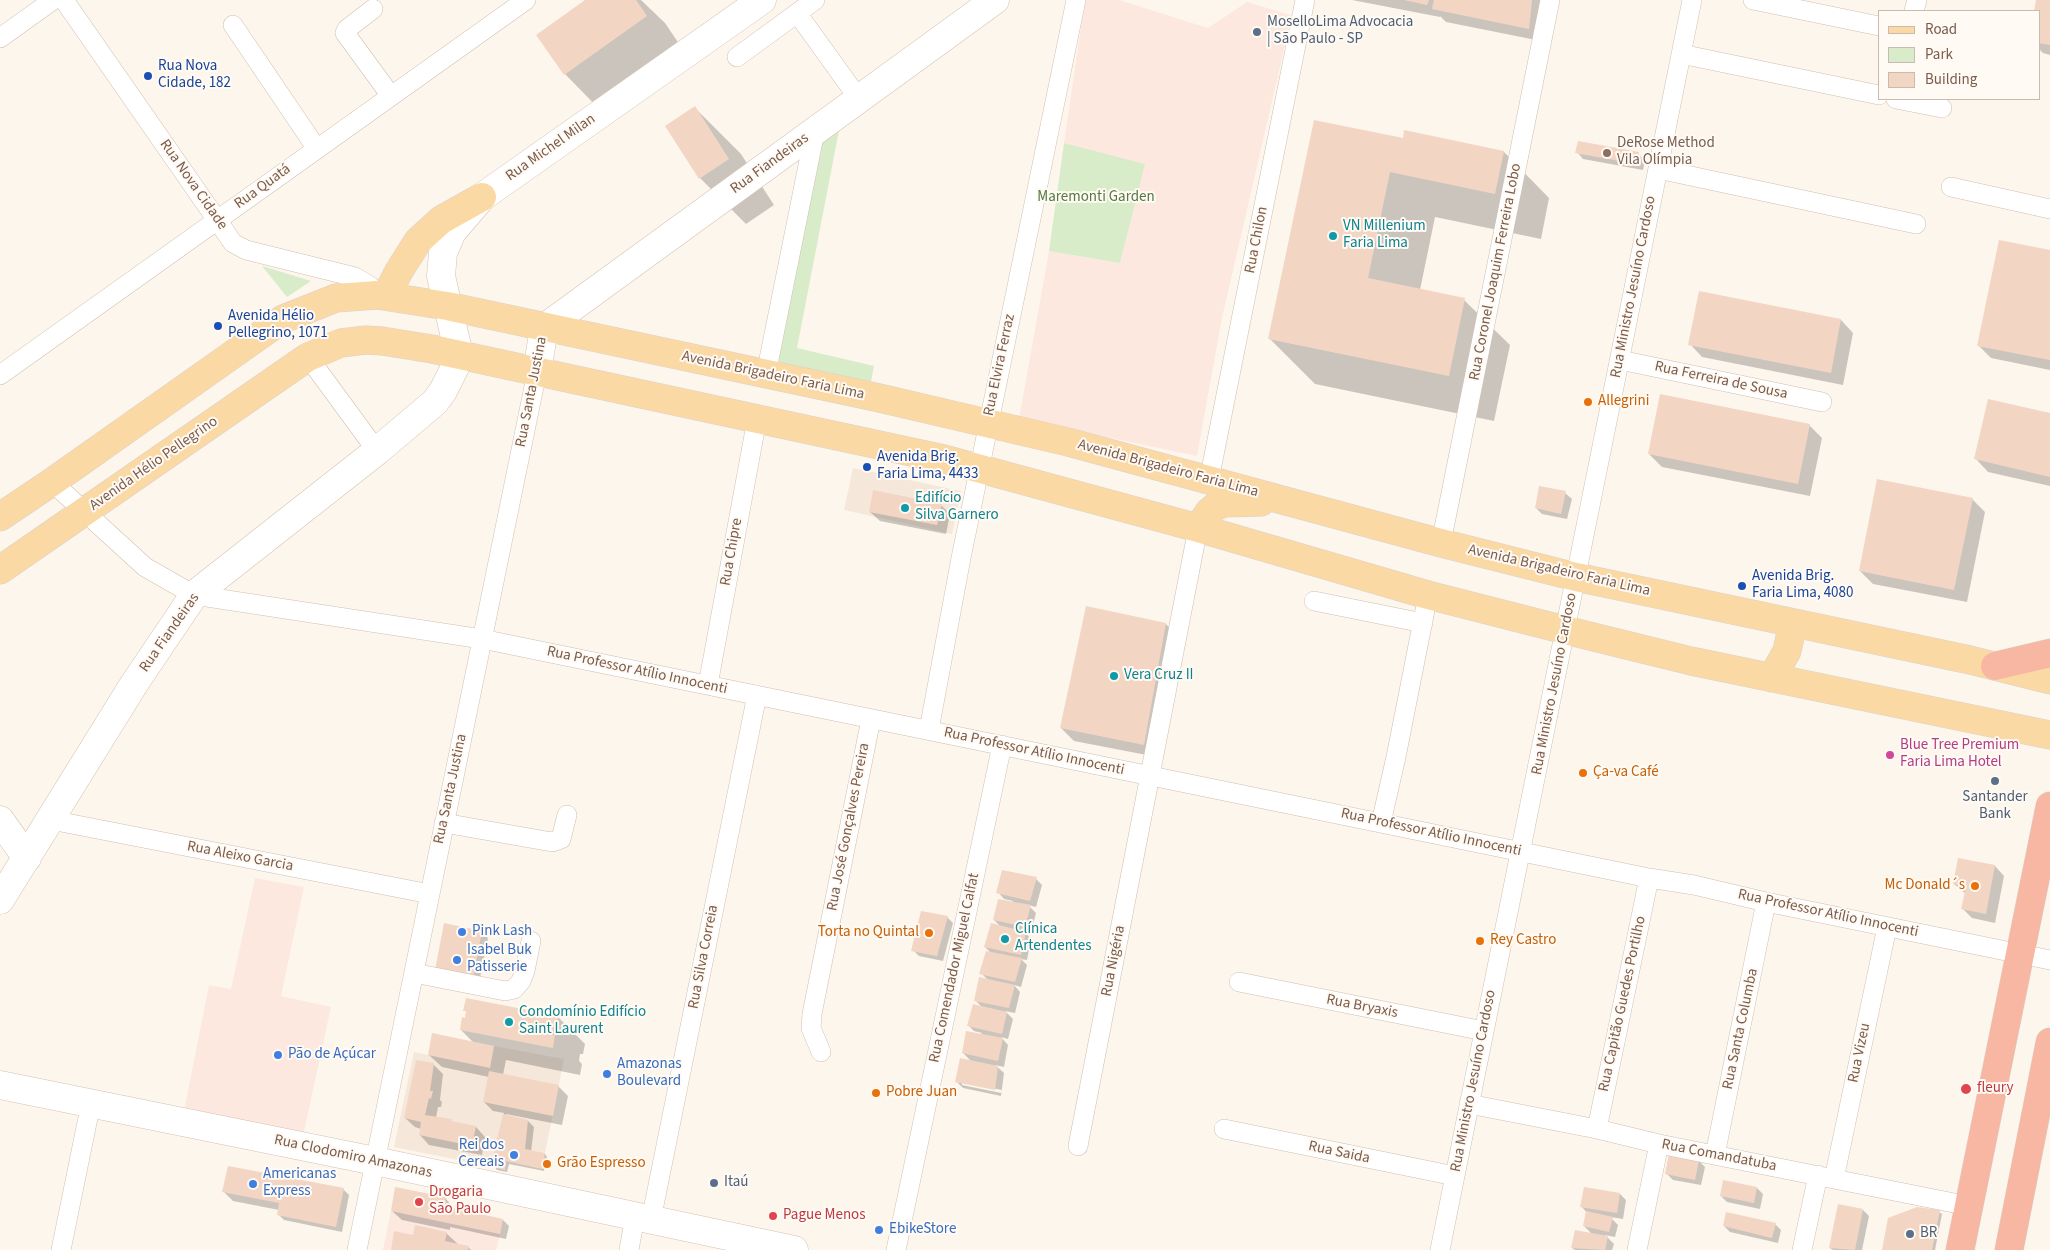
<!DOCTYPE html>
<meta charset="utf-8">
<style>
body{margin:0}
#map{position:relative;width:2050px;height:1250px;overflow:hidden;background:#fdf6ec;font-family:"Source Sans 3",sans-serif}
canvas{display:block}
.legend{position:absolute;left:1878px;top:10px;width:162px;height:90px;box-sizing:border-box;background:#fffaf3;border:1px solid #cabbb1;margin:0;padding:6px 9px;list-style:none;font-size:15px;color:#7a5c4d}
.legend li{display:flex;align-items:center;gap:10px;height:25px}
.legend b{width:25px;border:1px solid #cabbb1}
</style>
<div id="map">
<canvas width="2050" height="1250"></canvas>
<ul class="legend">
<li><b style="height:6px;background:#fbd9a5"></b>Road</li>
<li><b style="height:14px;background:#d8ecc9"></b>Park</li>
<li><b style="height:14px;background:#f3d5c3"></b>Building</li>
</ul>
</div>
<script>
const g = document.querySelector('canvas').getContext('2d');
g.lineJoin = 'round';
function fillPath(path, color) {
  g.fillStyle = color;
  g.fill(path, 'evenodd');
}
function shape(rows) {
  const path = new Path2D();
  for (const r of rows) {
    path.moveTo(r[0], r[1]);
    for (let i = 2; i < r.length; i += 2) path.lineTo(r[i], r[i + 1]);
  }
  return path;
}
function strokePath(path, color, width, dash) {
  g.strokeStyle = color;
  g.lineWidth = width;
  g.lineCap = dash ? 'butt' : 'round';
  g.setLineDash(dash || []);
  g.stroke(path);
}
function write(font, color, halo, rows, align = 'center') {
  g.font = font + ' "Source Sans 3",sans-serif';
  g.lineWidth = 4;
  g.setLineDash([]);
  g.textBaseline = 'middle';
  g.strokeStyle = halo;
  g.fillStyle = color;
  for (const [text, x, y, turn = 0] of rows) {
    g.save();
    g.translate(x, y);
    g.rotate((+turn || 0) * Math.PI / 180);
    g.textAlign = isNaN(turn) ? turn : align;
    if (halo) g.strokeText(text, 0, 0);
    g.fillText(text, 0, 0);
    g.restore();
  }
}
fillPath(shape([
 [853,468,961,491,952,534,844,510],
 [494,1046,564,1059,545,1153,498,1144,493,1167,394,1147,414,1052,489,1067]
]), '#f5e8da');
fillPath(shape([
 [1085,0,1119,0,1208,28,1247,2,1290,15,1288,32,1222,318,1197,456,1019,419,1049,251,1120,263,1144,165,1064,143],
 [255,878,304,887,281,996,331,1007,303,1136,184,1111,209,985,231,989],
 [391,1211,500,1234,496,1250,383,1250]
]), '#fde8e0');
fillPath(shape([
 [841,120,797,348,874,366,870,387,775,368,820,137],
 [1064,143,1145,164,1120,263,1049,251],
 [262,266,311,281,287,297]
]), '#d8ecc9');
fillPath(shape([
 [587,0,641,0,665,23,692,63,610,120,565,74],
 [1352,0,1546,0,1541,41,1446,22,1440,16,1440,17],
 [2038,0,2050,0,2050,55,2043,53,2039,49,2039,11,2036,11],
 [695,108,741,154,774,205,746,224,700,178],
 [1404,140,1504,152,1549,198,1541,239,1435,217,1420,290,1464,300,1510,345,1494,421,1315,384,1269,338],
 [1577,152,1638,154,1645,160,1643,170,1583,159],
 [2050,251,2050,370,1991,358,1978,345],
 [1841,320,1853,333,1843,385,1702,357,1690,344],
 [2050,415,2050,486,1988,472,1976,459],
 [1809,425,1822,438,1810,496,1662,467,1649,454],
 [1565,493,1572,499,1567,519,1542,514,1536,508],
 [1972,499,1985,512,1967,602,1873,584,1860,571],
 [941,505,950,514,946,534,880,521,870,512],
 [1166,624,1178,637,1157,757,1074,741,1061,728],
 [1995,866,2004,876,1995,923,1972,918,1963,909,1966,894,1954,884],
 [1036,879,1042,885,1036,907,1028,905,1036,913,1031,933,1024,931,1031,939,1027,960,1021,959,1027,965,1021,987,1014,985,1020,992,1015,1013,1005,1011,1013,1019,1008,1039,1001,1037,1008,1045,1004,1067,995,1065,1004,1073,1001,1096,963,1088,957,1082,972,1062,963,1053,982,1033,974,1031,968,1025,982,1007,975,1000,988,980,981,973,992,954,985,947,1001,927,994,920,1013,901,1004,899,998,892],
 [962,1082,1002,1090,1001,1093,962,1085],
 [947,917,953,923,943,961,919,956,913,950],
 [482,932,488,938,479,983,442,976],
 [465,1010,558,1017,585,1044,583,1054,580,1054,579,1061,582,1064,580,1075,506,1060,503,1075,558,1086,568,1096,562,1125,506,1114,505,1116,528,1121,534,1127,531,1152,545,1154,547,1157,544,1171,509,1164,507,1172,497,1170,495,1167,496,1158,495,1156,504,1113,493,1111,484,1102,489,1077,442,1067,429,1055,474,1043,461,1030,466,1019,467,1013],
 [433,1064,443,1074,440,1100,442,1102,441,1107,438,1107,436,1118,476,1127,485,1137,482,1155,429,1145,420,1135,421,1129,415,1127,405,1118],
 [1699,1161,1705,1167,1701,1185,1673,1180,1667,1174],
 [1757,1188,1763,1194,1760,1209,1727,1202,1721,1196],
 [343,1189,349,1195,342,1232,284,1220,278,1214,279,1210,233,1201,224,1192],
 [1620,1194,1626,1200,1623,1219,1610,1217,1618,1225,1615,1237,1605,1235,1614,1244,1612,1250,1575,1250,1572,1248,1593,1235,1584,1226,1587,1213,1582,1207],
 [445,1198,454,1208,454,1210,503,1220,509,1226,506,1239,450,1227,450,1230,402,1220,392,1211],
 [1863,1210,1869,1216,1862,1250,1833,1250,1830,1248],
 [1939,1212,1942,1214,1935,1250,1884,1250],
 [1775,1224,1781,1230,1778,1243,1730,1232,1724,1226],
 [446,1233,459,1245,468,1247,471,1250,392,1250,414,1237]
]), '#0003');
fillPath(shape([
 [585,0,636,0,647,16,564,75,536,35],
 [1404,0,1429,0,1427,5],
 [1434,0,1532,0,1529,29,1432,9],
 [2036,0,2050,0,2050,45,2039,43,2039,11,2034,11],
 [695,106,729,159,699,179,665,126],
 [1314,120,1403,138,1404,130,1504,151,1495,194,1390,172,1368,278,1465,298,1449,376,1268,339],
 [1578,141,1639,152,1637,164,1575,153],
 [1999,240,2050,250,2050,360,1977,346],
 [1699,291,1841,319,1831,373,1688,345],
 [1660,394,1810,424,1798,484,1648,454],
 [1988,399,2050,413,2050,477,1974,459],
 [1877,479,1973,498,1954,590,1859,571],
 [1539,486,1566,491,1561,514,1535,508],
 [873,490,942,504,937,525,869,512],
 [1086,606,1166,623,1144,745,1060,728],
 [1958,858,1995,865,1986,914,1961,909,1966,887,1953,884],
 [1002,870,1037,877,1030,901,996,893],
 [998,899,1031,905,1025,927,993,920],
 [921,911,948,916,937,956,911,951],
 [444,923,482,931,473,978,435,970],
 [991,923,1026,932,1021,955,984,947],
 [986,951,1022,958,1015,982,979,974],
 [979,977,1015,985,1009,1008,974,1001],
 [466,998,559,1016,556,1028,553,1027,552,1035,555,1035,553,1048,460,1030,462,1017,465,1018,466,1011,463,1011],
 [973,1004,1007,1012,1002,1034,967,1026],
 [966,1031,1003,1038,998,1061,962,1053],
 [432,1033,494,1046,490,1068,428,1055],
 [960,1058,998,1066,995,1090,955,1082],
 [416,1060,434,1063,430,1091,433,1091,431,1099,429,1098,425,1115,452,1119,451,1121,476,1126,472,1146,419,1135,421,1122,404,1118],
 [489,1071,559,1085,553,1116,483,1102],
 [503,1114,528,1120,525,1149,545,1153,542,1169,506,1161,505,1170,493,1167,495,1157,493,1156],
 [1669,1154,1699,1160,1695,1180,1665,1174],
 [228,1166,344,1188,336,1227,277,1215,279,1203,222,1192],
 [1723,1180,1757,1187,1754,1203,1720,1196],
 [395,1187,445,1197,444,1206,503,1219,500,1234,391,1211],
 [1584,1187,1620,1193,1617,1213,1580,1207],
 [1838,1204,1863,1209,1855,1250,1829,1248],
 [1917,1207,1940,1210,1932,1250,1882,1250,1888,1218],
 [1586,1211,1613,1217,1609,1232,1583,1226],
 [1726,1212,1776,1223,1772,1238,1723,1226],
 [415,1225,447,1232,445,1241,469,1246,468,1250,391,1250,394,1231,413,1235],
 [1575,1230,1608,1236,1605,1250,1571,1248]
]), '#f3d5c3');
const street = shape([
 [64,0,233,243,246,250,355,277,370,286,377,295],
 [1753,0,1879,26],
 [373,9,347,29,345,33,391,96],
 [1914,11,1917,0],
 [797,13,859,99],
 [233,25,317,149],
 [0,38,53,0],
 [1681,54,1879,95],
 [737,57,815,0],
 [1896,99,1942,108],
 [1658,169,1916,224],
 [1951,187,2050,209],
 [308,357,377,451],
 [1620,360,1822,402],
 [766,374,815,131],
 [0,375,526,0],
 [1209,480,1305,0],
 [52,482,145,567,194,595,482,639,1649,878,1694,885,1766,902,2050,960],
 [1441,543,1550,0],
 [1314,601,1423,623],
 [708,685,757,419],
 [929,730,961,558,1076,0],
 [51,820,430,894],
 [444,823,552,842,561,839,567,815],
 [1381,823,1396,757,1428,595],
 [414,973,505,991,514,989,521,981,525,971,531,941],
 [1239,982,1484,1031],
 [821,1052,811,1028,812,1014,871,719],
 [1469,1104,1597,1129,1659,1144,1969,1206],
 [1224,1129,1455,1176],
 [1597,1129,1649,878],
 [1078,1146,1198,528],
 [1715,1155,1766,902],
 [1834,1179,1887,927],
 [651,1220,757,695],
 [61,1250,91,1103],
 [357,1250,537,372],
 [629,1250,635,1216],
 [896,1250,1002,745],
 [1440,1250,1692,0],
 [1637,1250,1659,1144],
 [1802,1250,1818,1175]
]);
const secondary = shape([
 [537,372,544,328,995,0],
 [0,820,27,858],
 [0,900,134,684,194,595,377,451,435,402,443,391,455,367,459,355,441,276,443,253,452,232,482,197,762,0],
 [0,1085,375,1161,794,1250]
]);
const primary = shape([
 [386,296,399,271,418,241,441,220,482,197],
 [0,517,52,482,283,319,336,298,377,295,447,306,875,397,1068,442,1441,543,1576,577,1970,660,2050,680],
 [1198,528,1209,512,1215,507,1224,503,1261,502],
 [0,570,308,357,341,343,366,340,382,341,432,349,944,459,1198,528,1428,595,1565,630,1691,661,2050,735],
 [1772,678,1787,651,1793,623]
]);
const highway = shape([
 [1995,666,2050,653],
 [1960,1250,2050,806],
 [2009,1250,2050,1042]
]);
strokePath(street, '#d1beb0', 20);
strokePath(secondary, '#d6c0b0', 29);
strokePath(primary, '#dad1cd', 29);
strokePath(highway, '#dad1cd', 29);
strokePath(street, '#fff', 19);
strokePath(secondary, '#fff', 28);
strokePath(primary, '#fbd9a5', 28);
strokePath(highway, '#f7b7a3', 28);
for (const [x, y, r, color] of [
 [1257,32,5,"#5c6f8a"],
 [148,76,5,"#1a4fb4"],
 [1607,153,5,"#8d6e63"],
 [1333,236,5,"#0f9aa8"],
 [218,326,5,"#1a4fb4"],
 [1588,402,5,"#e8710a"],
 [867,467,5,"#1a4fb4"],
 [905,508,5,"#0f9aa8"],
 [1742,586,5,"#1a4fb4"],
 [1114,676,5,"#0f9aa8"],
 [1890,755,5,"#d1479c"],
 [1583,773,5,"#e8710a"],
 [1995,781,5,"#5c6f8a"],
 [1975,886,5,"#e8710a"],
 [462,932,5,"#3f7fe0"],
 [929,933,5,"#e8710a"],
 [1005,939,5,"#0f9aa8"],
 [1480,941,5,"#e8710a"],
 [457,960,5,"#3f7fe0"],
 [509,1022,5,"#0f9aa8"],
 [278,1055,5,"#3f7fe0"],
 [607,1074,5,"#3f7fe0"],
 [1966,1089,6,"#e0444e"],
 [876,1093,5,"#e8710a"],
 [514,1155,5,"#3f7fe0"],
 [547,1164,5,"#e8710a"],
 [714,1183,5,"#5c6f8a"],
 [253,1184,5,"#3f7fe0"],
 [419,1202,5,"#e0444e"],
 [773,1216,5,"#e0444e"],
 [879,1230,5,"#3f7fe0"],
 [1910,1234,5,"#5c6f8a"]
]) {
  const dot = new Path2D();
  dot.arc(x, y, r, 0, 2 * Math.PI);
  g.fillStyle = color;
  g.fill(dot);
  strokePath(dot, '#fffaf3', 2);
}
write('15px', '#4e5e75', '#fffaf3', [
 ["MoselloLima Advocacia",1267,23],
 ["| São Paulo - SP",1267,40],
 ["Santander",1995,798,"center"],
 ["Bank",1995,815,"center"],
 ["Itaú",724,1183],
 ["BR",1920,1234]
], 'left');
write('15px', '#164399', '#fffaf3', [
 ["Rua Nova",158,67],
 ["Cidade, 182",158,84],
 ["Avenida Hélio",228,317],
 ["Pellegrino, 1071",228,334],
 ["Avenida Brig.",877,458],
 ["Faria Lima, 4433",877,475],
 ["Avenida Brig.",1752,577],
 ["Faria Lima, 4080",1752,594]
], 'left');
write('15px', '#785e54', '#fffaf3', [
 ["DeRose Method",1617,144],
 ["Vila Olímpia",1617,161]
], 'left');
write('15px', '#7a5c4d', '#fffaf3', [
 ["Rua Michel Milan",551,148,-35],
 ["Rua Fiandeiras",770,164,-36],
 ["Rua Nova Cidade",193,185,55],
 ["Rua Quatá",263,187,-36],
 ["Rua Chilon",1257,240,-79],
 ["Rua Coronel Joaquim Ferreira Lobo",1496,272,-79],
 ["Rua Ministro Jesuíno Cardoso",1634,287,-79],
 ["Rua Elvira Ferraz",1000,365,-78],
 ["Avenida Brigadeiro Faria Lima",773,376,12],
 ["Rua Ferreira de Sousa",1721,381,12],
 ["Rua Santa Justina",532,392,-79],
 ["Avenida Hélio Pellegrino",154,464,-35],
 ["Avenida Brigadeiro Faria Lima",1168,469,15],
 ["Rua Chipre",732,552,-80],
 ["Avenida Brigadeiro Faria Lima",1559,571,13],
 ["Rua Fiandeiras",170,633,-55],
 ["Rua Professor Atílio Innocenti",637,671,12],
 ["Rua Ministro Jesuíno Cardoso",1555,684,-79],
 ["Rua Professor Atílio Innocenti",1034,752,12],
 ["Rua Santa Justina",451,789,-78],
 ["Rua José Gonçalves Pereira",849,827,-79],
 ["Rua Professor Atílio Innocenti",1431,833,12],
 ["Rua Aleixo Garcia",240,857,11],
 ["Rua Professor Atílio Innocenti",1828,914,12],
 ["Rua Silva Correia",704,957,-79],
 ["Rua Nigéria",1114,961,-79],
 ["Rua Comendador Miguel Calfat",955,968,-78],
 ["Rua Capitão Guedes Portilho",1623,1004,-78],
 ["Rua Bryaxis",1362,1007,11],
 ["Rua Santa Columba",1741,1029,-78],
 ["Rua Vizeu",1860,1053,-78],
 ["Rua Ministro Jesuíno Cardoso",1474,1081,-79],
 ["Rua Saida",1339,1153,12],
 ["Rua Comandatuba",1719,1156,11],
 ["Rua Clodomiro Amazonas",353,1157,12]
]);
write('15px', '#537a41', '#fffaf3', [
 ["Maremonti Garden",1096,198]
]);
write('15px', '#0d838f', '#fffaf3', [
 ["VN Millenium",1343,227],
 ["Faria Lima",1343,244],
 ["Edifício",915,499],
 ["Silva Garnero",915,516],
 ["Vera Cruz II",1124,676],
 ["Clínica",1015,930],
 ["Artendentes",1015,947],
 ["Condomínio Edifício",519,1013],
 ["Saint Laurent",519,1030]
], 'left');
write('15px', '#c56008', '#fffaf3', [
 ["Allegrini",1598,402],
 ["Ça-va Café",1593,773],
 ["Mc Donald´s",1965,886,"right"],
 ["Torta no Quintal",919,933,"right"],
 ["Rey Castro",1490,941],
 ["Pobre Juan",886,1093],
 ["Grão Espresso",557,1164]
], 'left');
write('15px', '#b23c85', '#fffaf3', [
 ["Blue Tree Premium",1900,746],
 ["Faria Lima Hotel",1900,763]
], 'left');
write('15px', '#366cbe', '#fffaf3', [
 ["Pink Lash",472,932],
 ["Isabel Buk",467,951],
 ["Patisserie",467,968],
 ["Pão de Açúcar",288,1055],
 ["Amazonas",617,1065],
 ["Boulevard",617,1082],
 ["Rei dos",504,1146,"right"],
 ["Cereais",504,1163,"right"],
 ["Americanas",263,1175],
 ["Express",263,1192],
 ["EbikeStore",889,1230]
], 'left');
write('15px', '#be3a42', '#fffaf3', [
 ["fleury",1977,1089],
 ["Drogaria",429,1193],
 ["São Paulo",429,1210],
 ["Pague Menos",783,1216]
], 'left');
</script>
